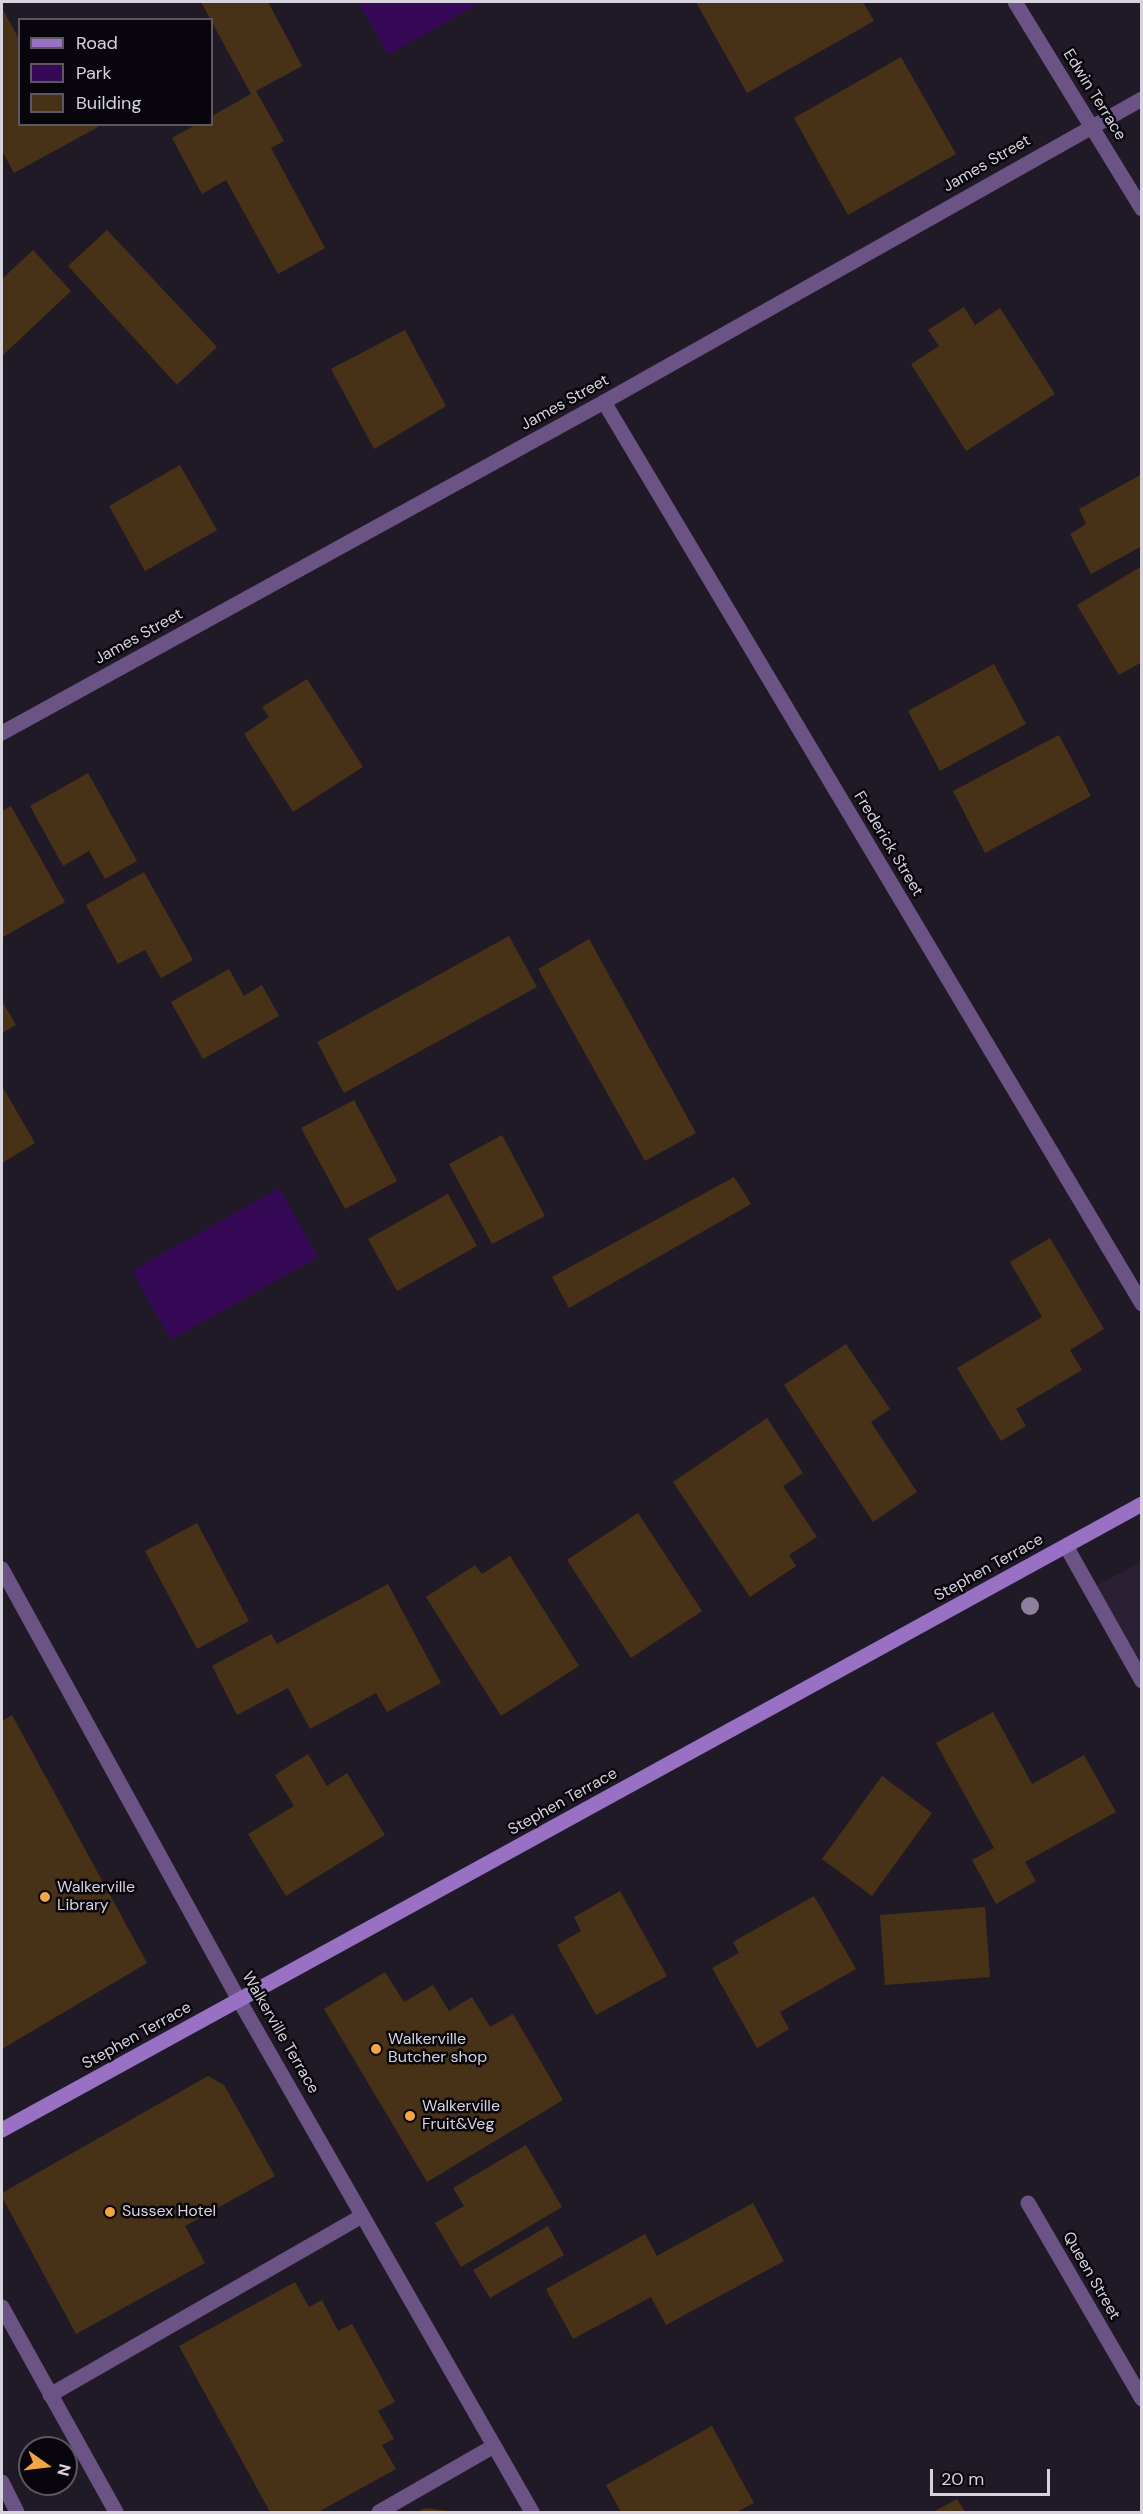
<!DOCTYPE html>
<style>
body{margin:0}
#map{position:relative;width:1143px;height:2514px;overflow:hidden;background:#201a27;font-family:"DM Sans",sans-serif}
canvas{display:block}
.frame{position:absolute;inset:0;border:3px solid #d7d3dc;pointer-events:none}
.legend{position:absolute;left:18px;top:18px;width:195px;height:108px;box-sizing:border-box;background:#08060c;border:2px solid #5b585f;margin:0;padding:8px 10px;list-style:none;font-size:18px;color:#d7d3dc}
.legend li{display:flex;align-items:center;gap:12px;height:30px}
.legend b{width:30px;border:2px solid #5b585f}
.north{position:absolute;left:18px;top:2436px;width:60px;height:60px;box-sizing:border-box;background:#08060c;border:2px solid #5b585f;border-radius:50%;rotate:104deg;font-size:16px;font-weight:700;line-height:24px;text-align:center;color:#d7d3dc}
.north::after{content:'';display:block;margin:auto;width:21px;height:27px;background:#f2a541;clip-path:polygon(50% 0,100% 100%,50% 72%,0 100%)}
.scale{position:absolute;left:930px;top:2469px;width:120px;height:27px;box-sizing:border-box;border:3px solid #d7d3dc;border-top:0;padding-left:8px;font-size:18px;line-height:21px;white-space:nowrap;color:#d7d3dc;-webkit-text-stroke:4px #08060c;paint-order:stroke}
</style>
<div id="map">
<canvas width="1143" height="2514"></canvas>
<div class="frame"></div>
<ul class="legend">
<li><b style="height:8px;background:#9870c4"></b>Road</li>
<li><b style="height:16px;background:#360957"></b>Park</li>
<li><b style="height:16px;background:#483217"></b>Building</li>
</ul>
<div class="north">N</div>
<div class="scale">20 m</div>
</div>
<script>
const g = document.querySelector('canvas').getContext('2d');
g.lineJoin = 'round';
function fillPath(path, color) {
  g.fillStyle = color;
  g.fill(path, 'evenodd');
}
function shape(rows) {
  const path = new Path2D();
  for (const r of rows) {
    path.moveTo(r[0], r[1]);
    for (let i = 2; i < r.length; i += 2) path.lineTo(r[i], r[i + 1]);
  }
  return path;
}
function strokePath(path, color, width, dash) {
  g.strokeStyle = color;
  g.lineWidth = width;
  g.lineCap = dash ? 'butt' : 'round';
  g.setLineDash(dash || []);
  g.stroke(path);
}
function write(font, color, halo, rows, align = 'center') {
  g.font = font + ' "DM Sans",sans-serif';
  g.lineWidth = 5;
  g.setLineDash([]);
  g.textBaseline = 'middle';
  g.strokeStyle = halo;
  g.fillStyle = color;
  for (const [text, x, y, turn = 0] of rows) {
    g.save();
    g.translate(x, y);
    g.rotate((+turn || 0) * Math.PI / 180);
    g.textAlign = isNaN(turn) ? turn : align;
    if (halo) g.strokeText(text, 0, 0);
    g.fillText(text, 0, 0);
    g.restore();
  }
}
fillPath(shape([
 [1141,1562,1141,1677,1096,1586]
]), '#292033');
fillPath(shape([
 [358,2,482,2,388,55],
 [279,1188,318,1257,171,1340,132,1271]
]), '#360957');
fillPath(shape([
 [201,2,268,2,302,66,256,91,284,141,271,148,325,248,278,274,226,180,202,194,172,138,197,124,212,124,212,116,251,94],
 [696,2,863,2,874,21,747,93],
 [2,8,20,41,20,124,97,124,98,127,14,173,2,151],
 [901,57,956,154,848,215,794,118],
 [107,230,217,347,177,385,68,266],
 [33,250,71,291,2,356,2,279],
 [964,307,975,325,1000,308,1055,394,966,451,911,364,939,346,928,330],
 [405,330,446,406,374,449,331,369],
 [180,465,217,530,145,571,109,506],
 [1142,474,1142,546,1091,574,1070,534,1086,524,1079,509],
 [1142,566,1142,662,1119,675,1077,605],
 [994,664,1026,724,940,771,908,711],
 [307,679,363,767,293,812,244,734,269,717,262,707],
 [1059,735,1091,796,985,853,953,791],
 [88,773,137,861,105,879,89,851,63,866,30,806],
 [11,806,65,902,3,937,2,811],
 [144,872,193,960,161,978,145,950,118,964,86,905],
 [509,936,537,987,344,1093,317,1042],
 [589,939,696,1133,645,1161,538,969],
 [229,969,244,996,262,985,279,1016,203,1059,171,1002],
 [2,1001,16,1025,2,1033],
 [2,1086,35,1143,2,1163],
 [354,1100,397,1181,345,1209,301,1128],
 [502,1135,545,1216,492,1244,449,1164],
 [734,1177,751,1204,569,1308,552,1277],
 [448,1194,477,1246,397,1291,368,1239],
 [1050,1238,1104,1329,1070,1350,1082,1370,1016,1409,1026,1426,1001,1441,957,1368,1042,1317,1010,1262],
 [846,1344,890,1409,871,1422,917,1492,873,1522,784,1385],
 [767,1418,803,1473,783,1486,817,1537,789,1555,796,1566,750,1597,673,1482],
 [638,1513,702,1611,631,1658,567,1560],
 [197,1523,249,1621,197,1649,145,1551],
 [510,1556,579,1666,501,1716,426,1597,475,1565,482,1574],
 [388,1584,441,1683,387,1712,376,1693,310,1729,288,1688,237,1715,212,1666,271,1634,277,1644],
 [993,1712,1032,1784,1084,1755,1116,1812,1025,1862,1036,1881,996,1904,972,1860,994,1848,936,1743],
 [12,1715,147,1963,2,2049,2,1721],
 [308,1754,327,1786,347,1773,385,1835,286,1896,248,1834,294,1806,275,1775],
 [882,1776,932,1813,872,1896,822,1859],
 [620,1891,667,1976,596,2015,557,1945,581,1931,574,1917],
 [814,1896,856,1969,780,2012,789,2029,757,2048,712,1968,739,1953,733,1942],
 [985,1907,990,1977,885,1985,880,1915],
 [385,1972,404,2002,433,1985,449,2011,472,1997,490,2027,513,2014,563,2100,427,2182,324,2009],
 [208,2076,224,2085,275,2176,185,2226,205,2263,76,2334,2,2197,2,2193],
 [526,2145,562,2207,461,2267,435,2223,464,2206,453,2188],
 [753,2203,784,2261,666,2325,651,2297,573,2339,546,2289,645,2234,657,2256],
 [548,2226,564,2255,490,2298,473,2270],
 [295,2282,309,2307,322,2300,338,2331,352,2324,395,2402,378,2411,394,2439,382,2445,396,2469,318,2512,270,2512,179,2346],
 [712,2426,754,2503,736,2512,621,2512,606,2485],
 [957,2499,965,2512,933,2512],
 [426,2508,448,2511,448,2512,417,2512]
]), '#483217');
strokePath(shape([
 [2,2307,116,2512],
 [50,2395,362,2216],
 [2,2482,17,2512],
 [379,2512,494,2446]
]), '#6b5386', 15);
strokePath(shape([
 [1015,2,1142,209],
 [604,402,1142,1304],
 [2,733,604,402,1142,99],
 [1066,1546,1142,1681],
 [1028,2203,1142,2399]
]), '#6b5386', 15);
strokePath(shape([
 [2,1569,239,2000,532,2512]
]), '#6b5386', 15);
strokePath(shape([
 [2,2130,1142,1504]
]), '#9870c4', 15);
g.fillStyle = '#8d7f9e';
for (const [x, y] of [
 [1030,1606]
]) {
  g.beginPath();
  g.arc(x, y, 9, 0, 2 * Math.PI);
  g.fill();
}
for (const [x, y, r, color] of [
 [45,1897,6,"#f2a541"],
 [376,2049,6,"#f2a541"],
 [410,2116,6,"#f2a541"],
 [110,2212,6,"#f2a541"]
]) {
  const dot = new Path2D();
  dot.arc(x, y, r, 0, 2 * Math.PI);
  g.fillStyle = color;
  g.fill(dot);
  strokePath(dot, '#08060c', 2);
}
write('16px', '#d7d3dc', '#08060c', [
 ["Edwin Terrace",1094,95,58],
 ["James Street",987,164,-30],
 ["James Street",565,403,-29],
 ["James Street",139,637,-29],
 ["Frederick Street",888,844,59],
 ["Stephen Terrace",989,1568,-29],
 ["Stephen Terrace",563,1802,-29],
 ["Walkerville Terrace",280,2033,60],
 ["Stephen Terrace",137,2036,-29],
 ["Queen Street",1091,2276,60]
]);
write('16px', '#d7d3dc', '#08060c', [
 ["Walkerville",57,1888],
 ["Library",57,1906],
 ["Walkerville",388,2040],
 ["Butcher shop",388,2058],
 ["Walkerville",422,2107],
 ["Fruit&Veg",422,2125],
 ["Sussex Hotel",122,2212]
], 'left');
</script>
